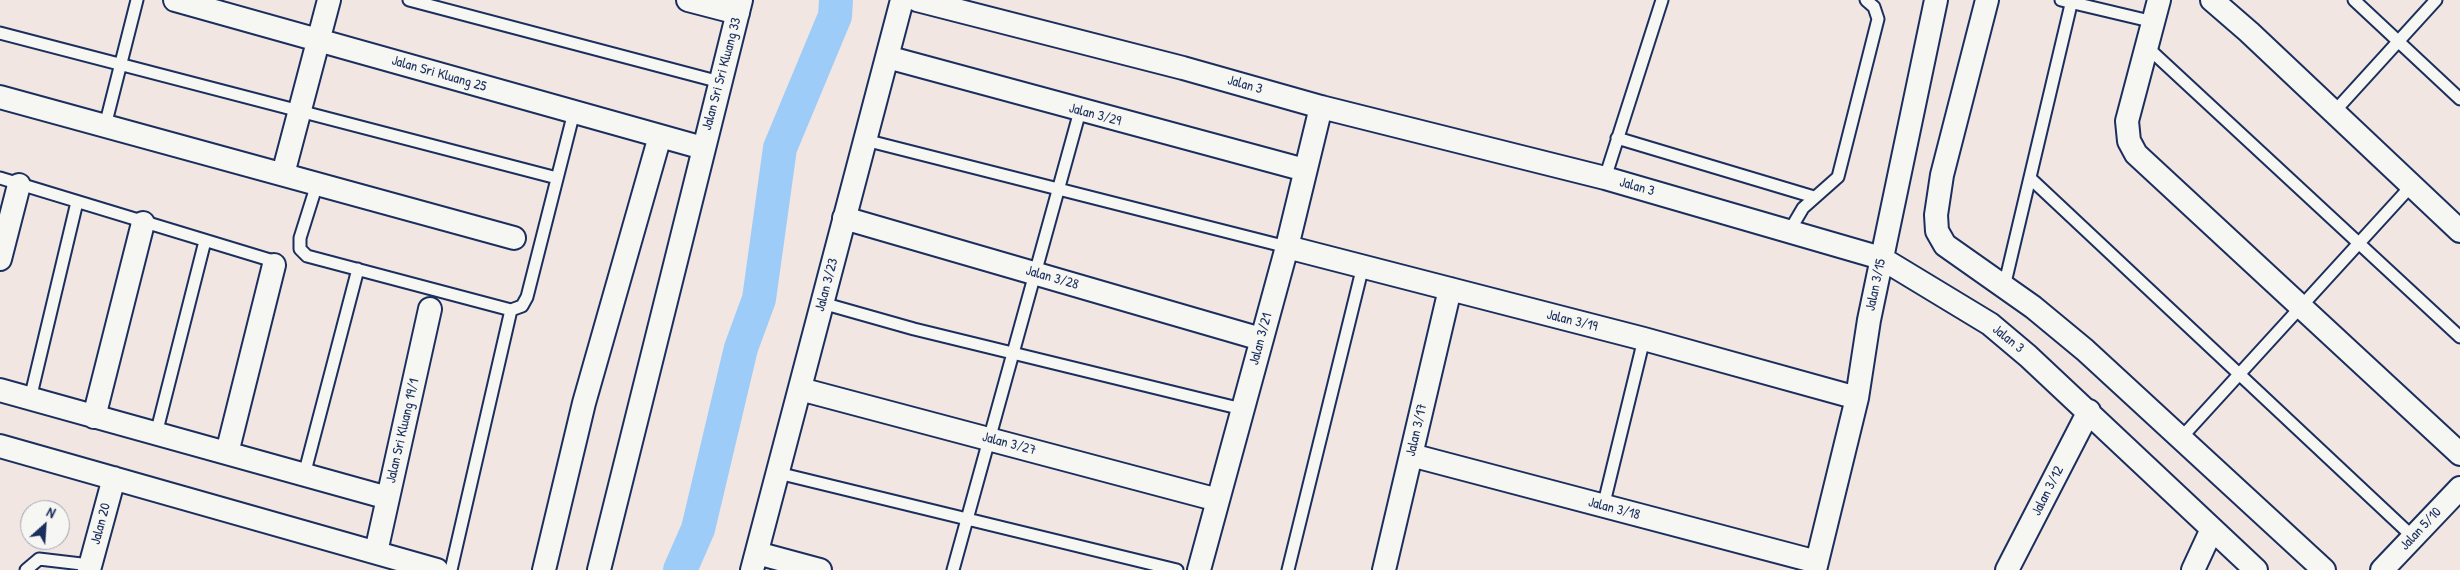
<!DOCTYPE html>
<style>
body{margin:0}
#map{position:relative;width:2460px;height:570px;overflow:hidden;background:#f2e6e2;font-family:"Patrick Hand",sans-serif}
canvas{display:block}
.north{position:absolute;left:20px;top:500px;width:50px;height:50px;box-sizing:border-box;background:#f6f6f2;border:1px solid #9ea6b7;border-radius:50%;rotate:26deg;font-size:14px;font-weight:700;line-height:20px;text-align:center;color:#1b2f5e}
.north::after{content:'';display:block;margin:auto;width:18px;height:22px;background:#1b2f5e;clip-path:polygon(50% 0,100% 100%,50% 72%,0 100%)}
</style>
<div id="map">
<canvas width="2460" height="570"></canvas>
<div class="north">N</div>
</div>
<script>
const g = document.querySelector('canvas').getContext('2d');
g.lineJoin = 'round';
function shape(rows) {
  const path = new Path2D();
  for (const r of rows) {
    path.moveTo(r[0], r[1]);
    for (let i = 2; i < r.length; i += 2) path.lineTo(r[i], r[i + 1]);
  }
  return path;
}
function strokePath(path, color, width, dash) {
  g.strokeStyle = color;
  g.lineWidth = width;
  g.lineCap = dash ? 'butt' : 'round';
  g.setLineDash(dash || []);
  g.stroke(path);
}
function write(font, color, halo, rows, align = 'center') {
  g.font = font + ' "Patrick Hand",sans-serif';
  g.lineWidth = 4;
  g.setLineDash([]);
  g.textBaseline = 'middle';
  g.strokeStyle = halo;
  g.fillStyle = color;
  for (const [text, x, y, turn = 0] of rows) {
    g.save();
    g.translate(x, y);
    g.rotate((+turn || 0) * Math.PI / 180);
    g.textAlign = isNaN(turn) ? turn : align;
    if (halo) g.strokeText(text, 0, 0);
    g.fillText(text, 0, 0);
    g.restore();
  }
}
strokePath(shape([
 [680,570,698,529,741,348,759,299,780,148,835,16,836,0]
]), '#9dccf8', 34);
const lane = shape([
 [409,0,720,82],
 [2061,0,2154,22],
 [2354,0,2460,99],
 [0,33,557,178],
 [2147,47,2460,337],
 [2334,112,2436,0],
 [105,126,137,0],
 [1617,138,1814,197],
 [865,140,1287,247],
 [0,178,270,260,274,265],
 [1605,178,1662,0],
 [2030,178,2413,537],
 [317,184,300,238,300,249,307,256,511,310,522,306,527,297,574,112],
 [1790,230,1803,208,1838,177,1878,19,1874,7,1866,0],
 [2004,287,2072,0],
 [822,303,914,329,1242,409],
 [30,399,77,202],
 [156,434,205,241],
 [2181,438,2412,185],
 [778,473,1177,570],
 [304,475,358,269],
 [1603,507,1644,339],
 [26,570,39,559,90,565],
 [451,570,511,310],
 [953,570,1080,111],
 [1288,570,1363,266]
]);
const street = shape([
 [175,0,703,148],
 [688,0,738,13],
 [917,0,1183,68,1321,107,1605,178,1881,258,1990,324,2028,356,2256,570],
 [1987,0,1942,175,1936,215,1937,231,1945,245,2033,307,2085,350,2324,570],
 [2159,0,2127,121,2129,141,2136,154,2460,454],
 [2212,0,2249,32,2460,231],
 [887,57,1305,170],
 [0,97,514,238],
 [283,174,329,0],
 [844,218,1261,339],
 [1287,247,1644,339,1857,398],
 [0,259,19,185],
 [800,389,1218,500],
 [0,390,388,498],
 [94,417,143,223],
 [0,446,437,570],
 [227,453,274,265],
 [1411,455,1817,562],
 [376,552,430,309],
 [757,553,820,570],
 [89,570,114,478],
 [544,570,584,403,660,136],
 [599,570,741,0],
 [752,570,902,0],
 [1199,570,1287,247,1321,107],
 [1384,570,1450,289],
 [1815,570,1857,398,1869,320,1936,0],
 [2007,570,2089,411],
 [2193,570,2212,529],
 [2382,570,2460,488]
]);
strokePath(lane, '#1b2f5e', 15);
strokePath(street, '#1b2f5e', 26);
strokePath(lane, '#f6f6f2', 11);
strokePath(street, '#f6f6f2', 22);
write('14px', '#1b2f5e', '#f6f6f2', [
 ["Jalan Sri Kluang 25",439,74,16],
 ["Jalan Sri Sri Kluang 33",722,74,-75],
 ["Jalan 3",1245,85,16],
 ["Jalan 3/29",1095,115,15],
 ["Jalan 3",1637,187,16],
 ["Jalan 3/28",1052,278,16],
 ["Jalan 3/23",827,285,-75],
 ["Jalan 3/15",1876,285,-78],
 ["Jalan 3/19",1572,321,14],
 ["Jalan 3/21",1261,339,-75],
 ["Jalan 3",2008,339,39],
 ["Jalan 3/17",1417,430,-77],
 ["Jalan Sri Kluang 19/1",403,431,-77],
 ["Jalan 3/27",1009,444,15],
 ["Jalan 3/12",2048,491,-63],
 ["Jalan 3/18",1614,509,15],
 ["Jalan 20",101,524,-75],
 ["Jalan 5/10",2421,529,-47]
]);
</script>
